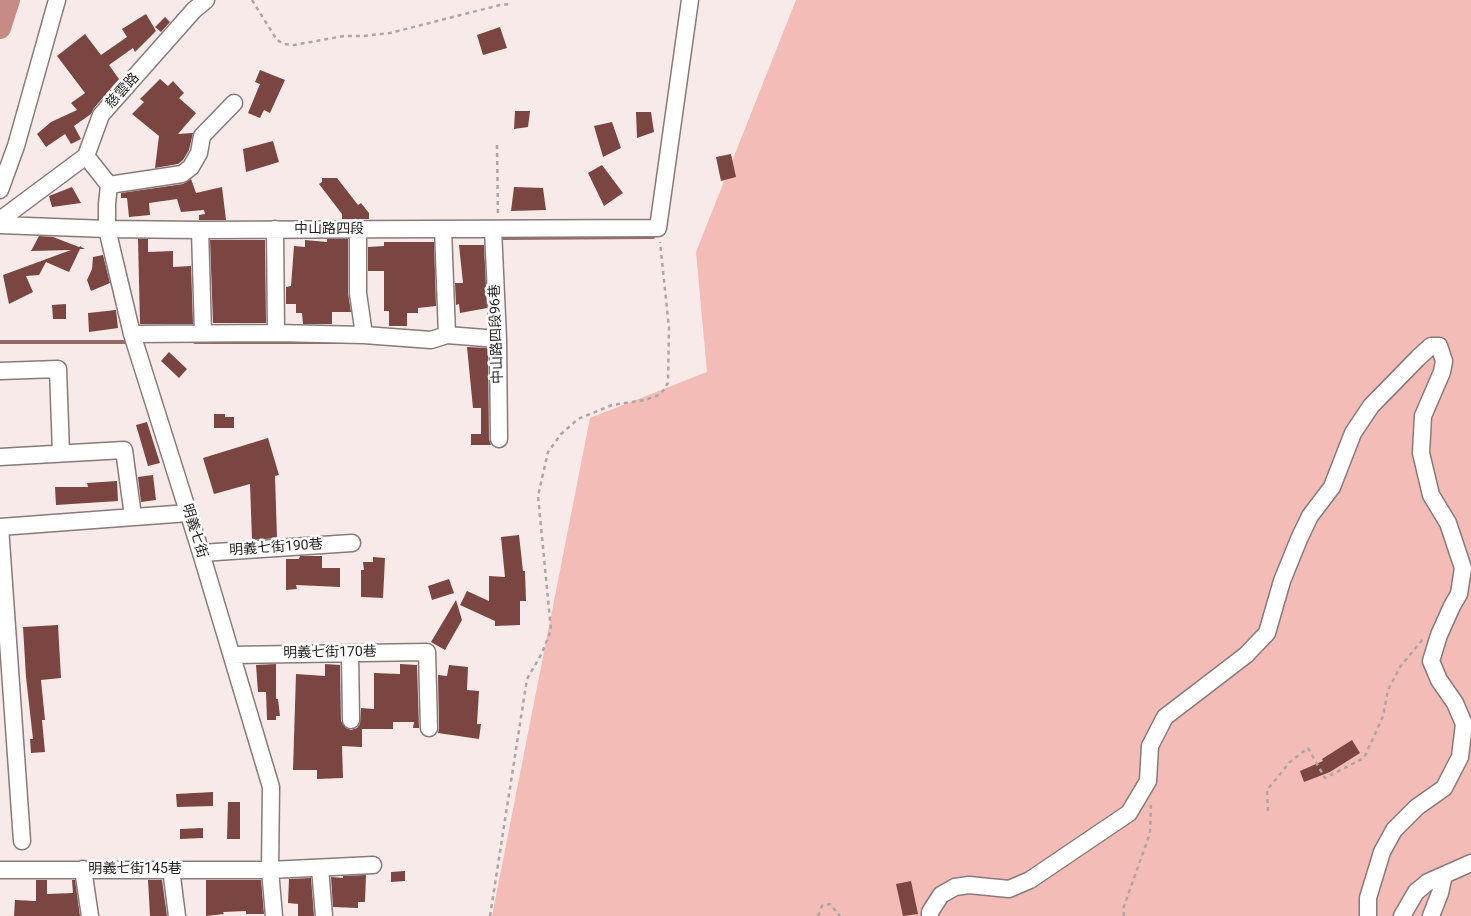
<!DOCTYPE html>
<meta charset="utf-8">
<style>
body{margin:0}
canvas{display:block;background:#f7eae9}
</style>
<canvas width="1471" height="916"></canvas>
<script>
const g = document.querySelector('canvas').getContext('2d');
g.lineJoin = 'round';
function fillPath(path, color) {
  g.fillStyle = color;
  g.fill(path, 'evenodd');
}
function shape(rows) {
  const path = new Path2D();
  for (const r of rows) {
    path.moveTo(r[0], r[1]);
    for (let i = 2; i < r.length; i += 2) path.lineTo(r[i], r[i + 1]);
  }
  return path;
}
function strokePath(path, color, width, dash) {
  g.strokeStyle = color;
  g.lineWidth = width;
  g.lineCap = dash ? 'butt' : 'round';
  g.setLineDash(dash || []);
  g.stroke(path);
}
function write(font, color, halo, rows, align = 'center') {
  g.font = font + ' Roboto,"Noto Sans TC",sans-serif';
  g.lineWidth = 5;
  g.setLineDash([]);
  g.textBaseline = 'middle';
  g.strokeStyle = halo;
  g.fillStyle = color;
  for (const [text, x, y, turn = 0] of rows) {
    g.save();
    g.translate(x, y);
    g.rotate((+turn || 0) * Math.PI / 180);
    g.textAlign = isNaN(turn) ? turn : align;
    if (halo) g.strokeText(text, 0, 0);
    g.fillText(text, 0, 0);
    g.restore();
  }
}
fillPath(shape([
 [796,0,1471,0,1471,916,492,916,590,418,707,372,696,252]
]), '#f4bcb6');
strokePath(shape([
 [499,239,500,238,653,237],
 [0,342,130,342],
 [195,342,338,342]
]), '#956b66', 4);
strokePath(shape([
 [0,28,9,0]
]), '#c68b85', 22);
fillPath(shape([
 [146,14,156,31,135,52,133,48,109,65,119,79,94,108,91,114,74,126,81,139,71,144,65,134,46,147,37,134,51,122,77,110,71,103,85,93,57,56,85,34,101,55,127,37,122,29],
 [165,17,170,22,161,32,155,27],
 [500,27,507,48,483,55,477,35],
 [260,70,285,80,270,113,264,110,260,118,248,113,260,84,255,82],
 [160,79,168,86,173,81,184,93,179,98,196,113,178,134,193,133,189,150,183,160,178,164,155,168,159,136,132,114,144,102,140,99],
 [515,111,530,111,528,127,514,129],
 [636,112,651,112,654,132,637,138],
 [612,122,621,148,603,157,594,126],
 [273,141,279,162,246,172,243,149],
 [731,154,736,177,721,181,716,157],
 [602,165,623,193,604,206,588,173],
 [322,178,337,178,358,205,361,203,369,213,369,219,342,219,342,214,319,184,322,182],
 [191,179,196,193,222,187,226,220,199,220,199,215,205,214,204,210,181,212,177,199,149,203,150,215,129,217,127,198,121,198,121,193,183,184],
 [72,187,81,203,52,207,49,196],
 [514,187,543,188,546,210,511,211],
 [39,236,53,237,79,247,81,246,81,247,85,249,80,249,69,272,46,262,39,275,26,276,33,292,9,304,3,275,71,250,31,251],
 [138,239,148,239,148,252,173,251,173,267,191,266,193,324,140,324],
 [327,239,348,239,348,293,351,312,332,312,332,324,303,324,302,313,296,313,296,304,286,304,286,287,291,286,294,246,305,247,305,240,327,242],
 [210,240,265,240,266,323,213,323],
 [384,242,434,242,436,306,418,308,418,313,407,313,407,326,389,326,389,311,384,311,384,271,368,271,368,247,384,246],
 [459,245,484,245,487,308,460,313,459,304,456,305,455,283,463,283],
 [103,255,110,283,91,291,87,280,92,269,93,257],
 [66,304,66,319,53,319,52,305],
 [116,310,118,328,89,332,88,313],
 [467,347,488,348,489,439,491,445,471,445,471,434,481,434,481,408,473,408],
 [169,352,187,369,179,378,161,361],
 [214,414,225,414,225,417,234,417,234,428,214,428],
 [147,422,160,463,148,466,136,425],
 [268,438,279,475,275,476,277,538,252,540,250,484,214,494,203,458],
 [153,475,156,500,141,502,138,477],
 [117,481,118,501,56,505,55,487,88,487,87,483],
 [519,535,523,571,525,571,526,601,520,601,520,625,495,626,495,621,460,605,467,591,489,601,489,576,505,577,501,537],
 [300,556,322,556,322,568,340,568,340,587,296,585,297,589,286,590,286,559,299,559],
 [373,557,385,558,383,598,361,597,361,570,364,570,363,562,373,562],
 [449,579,454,593,432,600,428,586],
 [456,600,462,620,445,650,431,642],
 [58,625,61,678,41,680,45,720,42,720,45,752,31,753,30,739,33,739,26,677,23,627],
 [276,664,276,699,278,699,280,716,276,716,276,720,267,720,266,692,258,692,256,665],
 [325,664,340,665,341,721,346,728,351,730,357,728,360,724,361,708,374,709,374,673,400,674,400,664,417,665,419,728,413,728,414,722,393,722,393,729,362,729,362,747,342,746,343,778,317,779,317,770,293,770,296,674,325,676],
 [449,665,468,667,467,690,479,691,477,724,481,724,479,739,438,733,439,728,438,675,447,676],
 [1352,740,1360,753,1330,772,1304,782,1300,771,1323,761,1322,759],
 [213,792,213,806,177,807,176,794],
 [228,802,240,802,240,839,227,839],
 [203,828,203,838,180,839,180,829],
 [405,871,405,881,391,882,391,872],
 [366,875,365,902,358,902,358,908,333,907,331,877,343,878,343,876],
 [311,878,314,916,298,916,298,904,288,903,289,879],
 [36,880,47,880,47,894,73,893,72,880,75,880,80,916,14,916,15,900,36,901],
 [148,880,162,880,167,916,150,916],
 [206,880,261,880,264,914,246,914,246,911,223,912,224,914,206,916],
 [911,881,918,914,903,916,896,884]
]), '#7b4641');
const minor = shape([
 [86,156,109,185,107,204,107,229,132,334,201,553,271,787,270,870,274,916],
 [109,185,182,174,191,167,199,153,202,136,234,103],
 [0,190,16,146,57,0],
 [0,220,86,156,101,115,194,10,206,0],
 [0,225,107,229,200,230,658,228,690,0],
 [275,229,276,333],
 [358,229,358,293,364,335],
 [443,229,447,335],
 [493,229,498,339,499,439],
 [200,230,203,333],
 [132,334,276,333,364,335,431,340,447,335,498,339],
 [0,371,58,369,61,453],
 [0,457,124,450,133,516],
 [0,527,22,841],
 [0,527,188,513],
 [201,553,352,543],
 [350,653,351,720],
 [232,655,427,652,429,728],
 [320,868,324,916],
 [83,869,90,916],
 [171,869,177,916],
 [0,870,270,870,373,865],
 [930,916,930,912,941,895,955,887,969,885,1009,889,1030,880,1129,813,1148,781,1150,746,1165,717,1246,655,1267,633,1282,581,1299,539,1310,516,1332,487,1353,433,1371,406,1418,358,1431,346,1439,346,1444,361,1442,372,1423,416,1421,453,1431,495,1448,523,1463,568,1459,594,1452,606,1439,635,1431,661,1439,680,1455,703,1464,724,1460,757,1444,788,1417,807,1394,830,1382,852,1368,898,1368,916],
 [1402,916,1416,892,1428,882,1471,863],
 [1431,916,1440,893,1444,875]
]);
strokePath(minor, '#877b7a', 19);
strokePath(shape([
 [252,0,277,40,284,44,294,45,344,36,363,36,390,33,500,5,511,4],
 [497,145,498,215],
 [1268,811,1267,790,1290,762,1308,748,1325,778,1364,758,1383,716,1388,690,1400,667,1423,639],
 [490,916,527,679,542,653,551,630,538,496,548,452,561,434,578,419,612,405,645,400,661,394,668,383,669,328,660,242],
 [818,916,822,906,830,904,840,916],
 [1124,916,1123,909,1150,833,1151,802]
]), '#afa5a4', 2.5, [4, 4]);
strokePath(minor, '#fff', 16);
write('14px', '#231f1e', '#fff', [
 ["慈雲路",123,91,-48],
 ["中山路四段",329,229],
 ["中山路四段96巷",497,334,-92],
 ["明義七街",194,531,73],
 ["明義七街190巷",276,548,-4],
 ["明義七街170巷",330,653,-1],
 ["明義七街145巷",135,869]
]);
</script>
